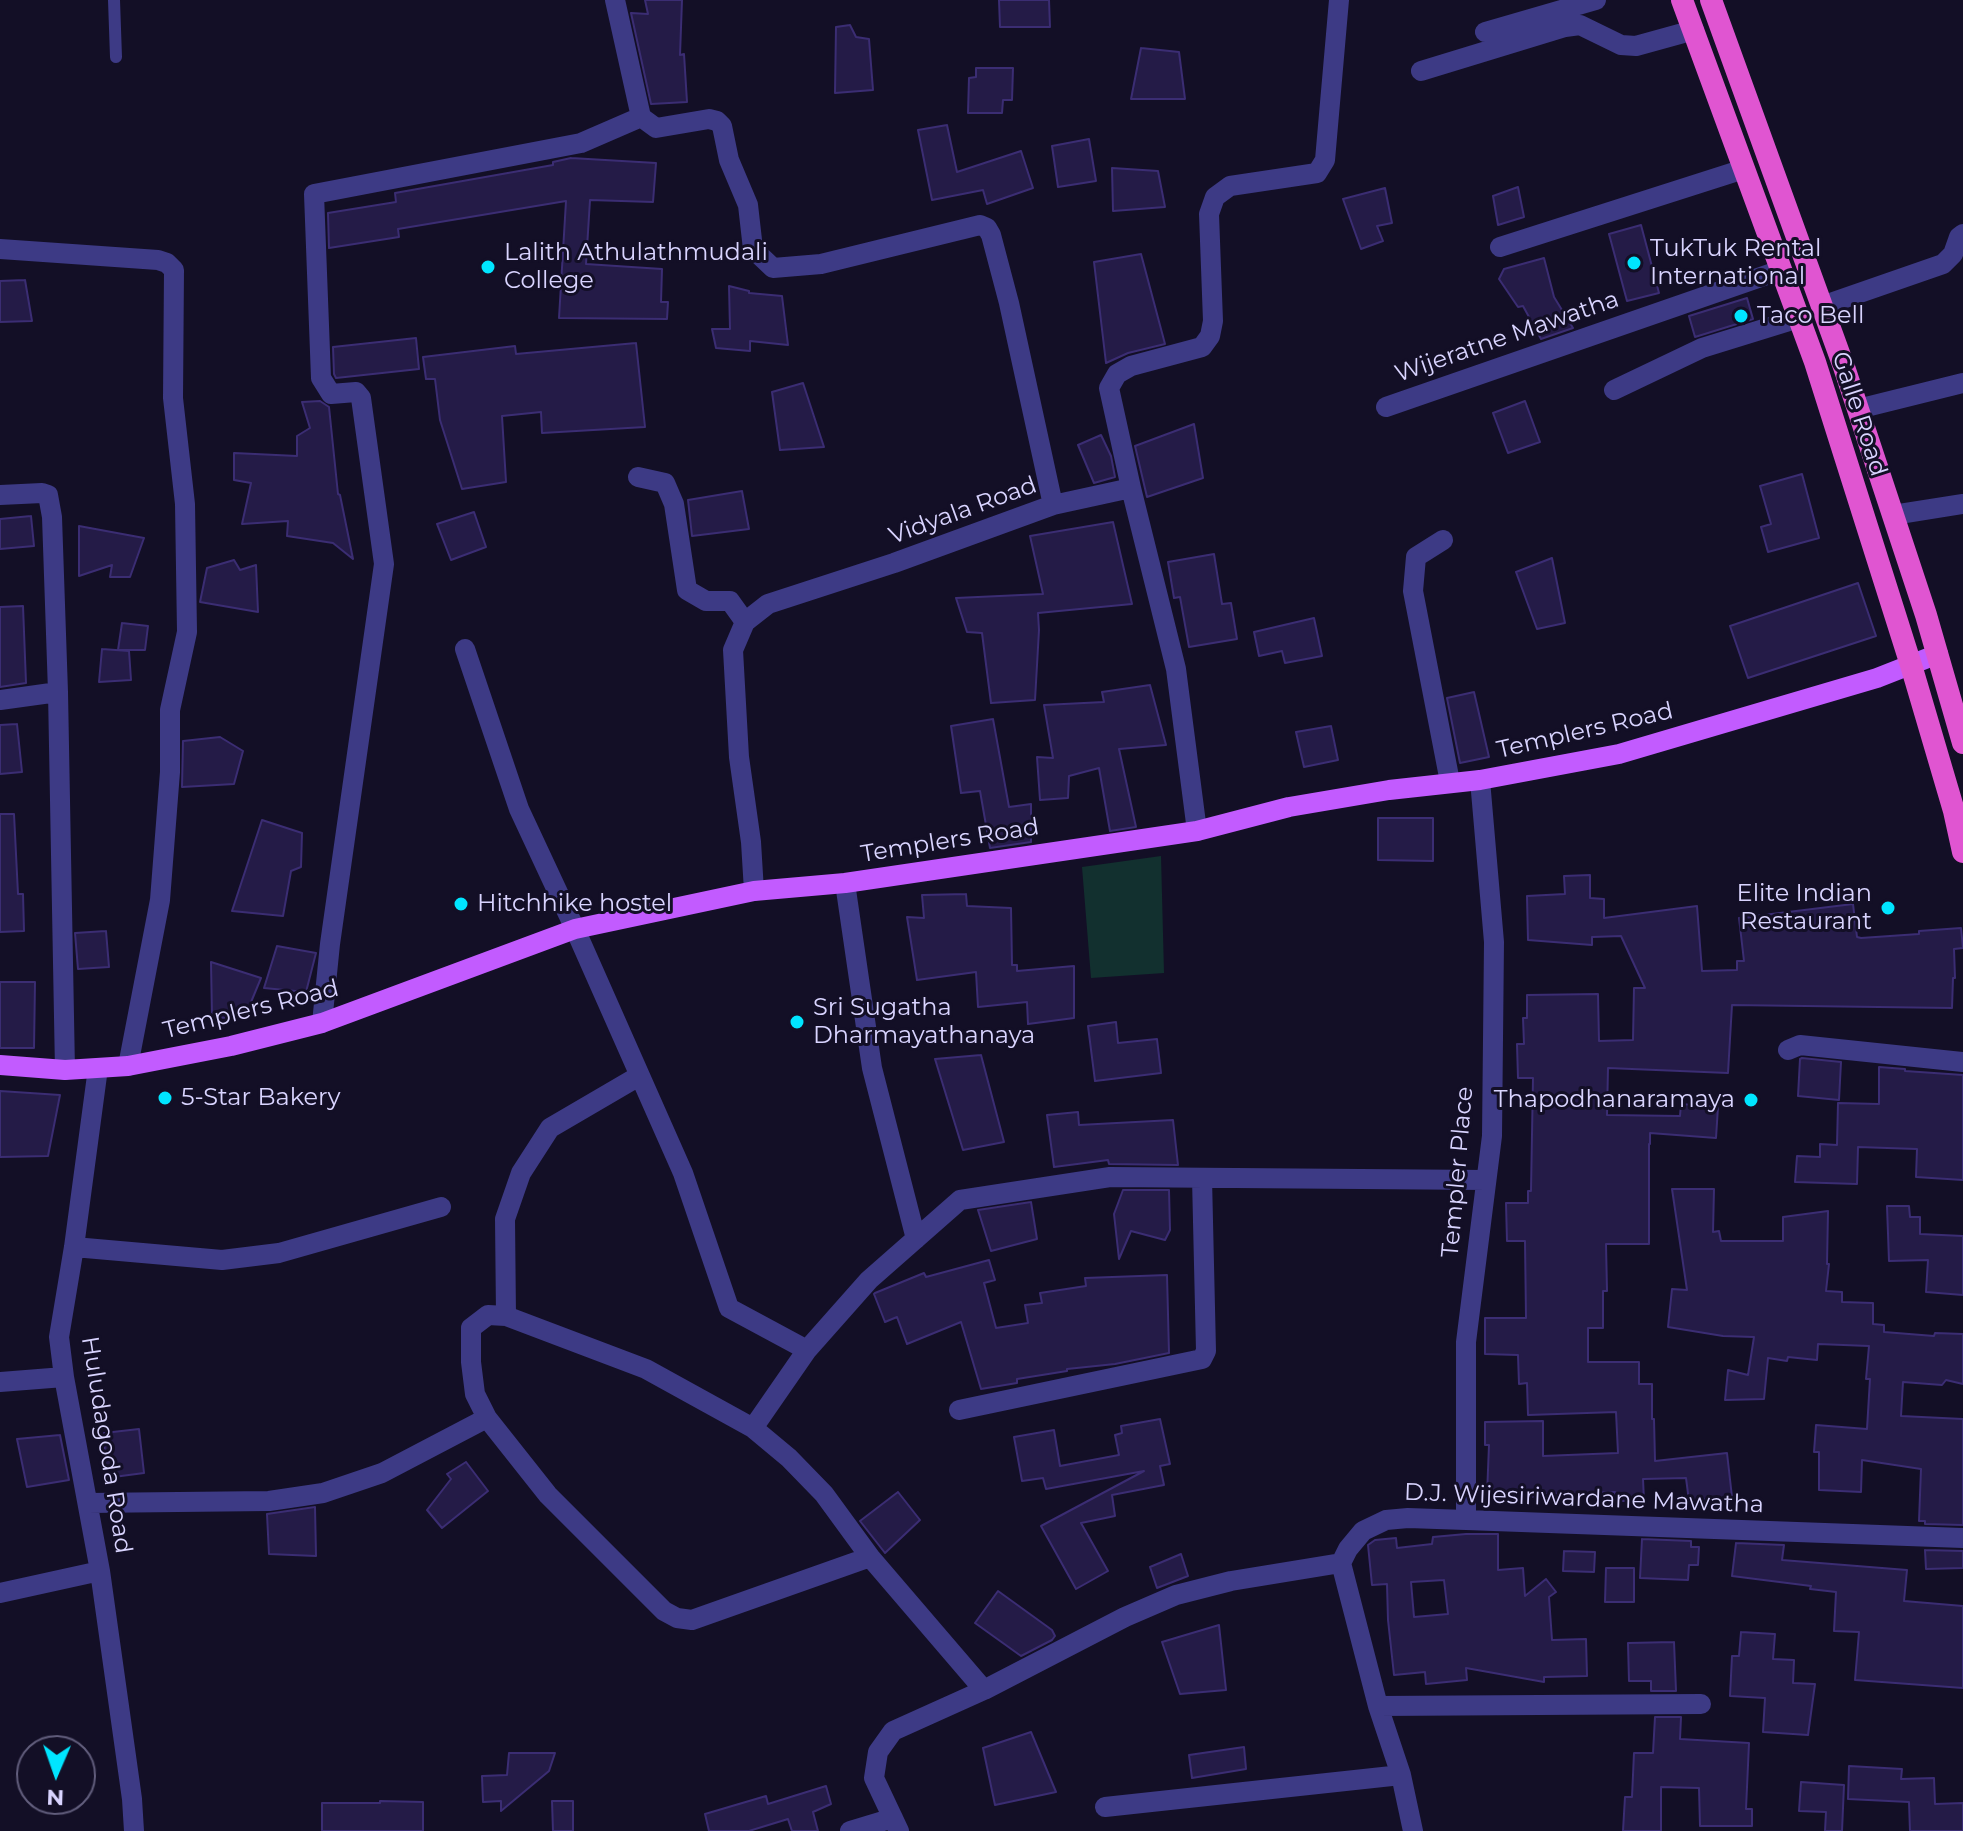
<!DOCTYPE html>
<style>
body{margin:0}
#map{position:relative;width:1963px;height:1831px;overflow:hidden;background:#130f26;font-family:Montserrat,sans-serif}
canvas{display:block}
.north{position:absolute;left:16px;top:1735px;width:80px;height:80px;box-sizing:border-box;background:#130f26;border:2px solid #625e7d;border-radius:50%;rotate:182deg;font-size:22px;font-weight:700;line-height:32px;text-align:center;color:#d9d4ff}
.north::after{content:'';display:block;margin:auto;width:28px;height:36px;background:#00e5ff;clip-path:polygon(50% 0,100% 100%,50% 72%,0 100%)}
</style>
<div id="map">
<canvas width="1963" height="1831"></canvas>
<div class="north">N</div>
</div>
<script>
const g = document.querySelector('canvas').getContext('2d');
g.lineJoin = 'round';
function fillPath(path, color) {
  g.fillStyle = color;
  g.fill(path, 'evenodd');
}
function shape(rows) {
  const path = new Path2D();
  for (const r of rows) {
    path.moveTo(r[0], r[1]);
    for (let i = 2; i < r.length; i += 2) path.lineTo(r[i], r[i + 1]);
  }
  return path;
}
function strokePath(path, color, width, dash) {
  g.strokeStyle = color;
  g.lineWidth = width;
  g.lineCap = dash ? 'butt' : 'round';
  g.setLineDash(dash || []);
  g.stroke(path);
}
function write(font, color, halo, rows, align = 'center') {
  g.font = font + ' Montserrat,sans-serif';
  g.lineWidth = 6;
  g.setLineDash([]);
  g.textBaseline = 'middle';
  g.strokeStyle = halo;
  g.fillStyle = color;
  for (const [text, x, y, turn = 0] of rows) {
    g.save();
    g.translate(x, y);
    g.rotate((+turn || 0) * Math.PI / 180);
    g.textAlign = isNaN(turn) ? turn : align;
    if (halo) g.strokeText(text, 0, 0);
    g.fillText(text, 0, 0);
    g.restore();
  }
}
fillPath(shape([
 [1161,856,1164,973,1091,978,1082,867]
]), '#12302f');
const building = shape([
 [645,0,682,0,680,55,684,54,687,102,651,104,631,13,648,14,645,0],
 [999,0,1049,0,1050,27,1000,27,999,0],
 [850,25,856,37,869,39,873,90,835,93,836,27,850,25],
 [1141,48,1179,52,1185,99,1131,99,1141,48],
 [976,68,1013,68,1012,100,1003,100,1002,113,968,113,969,78,976,77,976,68],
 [947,125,957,172,1021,151,1033,188,987,204,983,190,932,200,918,130,947,125],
 [1089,139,1096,181,1058,187,1052,146,1089,139],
 [571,158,656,163,653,202,590,200,586,264,662,269,661,302,668,302,667,319,559,318,566,201,398,229,399,237,329,248,328,213,396,202,395,193,553,165,553,162,571,158],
 [1112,168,1158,171,1165,207,1113,211,1112,168],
 [1518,187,1524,217,1498,225,1493,196,1518,187],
 [1385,188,1392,223,1377,226,1383,241,1361,249,1343,199,1385,188],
 [1641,225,1659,293,1627,301,1609,234,1641,225],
 [1141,254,1165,344,1128,353,1106,363,1094,262,1141,254],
 [1544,258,1554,297,1573,328,1541,339,1523,306,1518,307,1499,279,1504,269,1544,258],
 [25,280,32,321,0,322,0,281,25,280],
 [729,286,749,291,749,293,782,296,788,345,750,341,750,351,716,348,712,329,730,329,729,286],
 [1747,298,1753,319,1695,337,1689,316,1747,298],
 [416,338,419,369,336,378,334,374,333,347,416,338],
 [636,343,645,427,542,433,541,412,502,416,506,482,462,489,440,420,435,379,426,379,423,357,515,346,516,354,636,343],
 [803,383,824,447,780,450,772,392,803,383],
 [320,401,329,407,338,494,340,495,353,559,333,543,287,536,288,521,242,524,251,483,234,480,234,453,297,456,297,436,310,428,302,402,320,401],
 [1525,401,1540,442,1508,453,1493,413,1525,401],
 [1194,424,1203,478,1147,497,1135,446,1194,424],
 [1101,435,1111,456,1115,477,1094,483,1078,445,1101,435],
 [1802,474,1819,538,1768,552,1761,527,1771,524,1760,486,1802,474],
 [742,491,749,529,692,536,688,500,742,491],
 [474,512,486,547,451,560,437,524,474,512],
 [31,516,34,546,0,549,0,519,31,516],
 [1113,522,1132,604,1038,613,1039,630,1035,700,991,703,982,633,967,632,956,598,1043,594,1030,536,1113,522],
 [79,526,144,538,130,577,110,577,112,565,79,576,79,526],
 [1214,554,1222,604,1231,603,1237,639,1189,647,1180,597,1174,598,1168,562,1214,554],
 [1552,558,1565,623,1537,629,1516,572,1552,558],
 [234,560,240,570,256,565,258,612,200,602,207,568,234,560],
 [1858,583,1876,636,1748,678,1730,626,1858,583],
 [23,606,26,683,0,687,0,607,23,606],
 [1314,618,1322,656,1285,663,1282,651,1259,656,1254,632,1314,618],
 [122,623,148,626,145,650,118,650,122,623],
 [102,649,129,651,131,680,99,682,102,649],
 [1150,685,1166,745,1119,749,1136,827,1110,831,1099,768,1069,776,1068,798,1040,800,1037,757,1053,758,1044,705,1104,702,1102,692,1150,685],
 [1474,692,1489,757,1460,763,1447,698,1474,692],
 [993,719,1009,807,1031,804,1031,842,990,848,980,791,961,793,951,726,993,719],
 [17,724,22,772,0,774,0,725,17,724],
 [1331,726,1338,760,1304,767,1296,732,1331,726],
 [220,737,243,751,234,784,182,787,183,741,220,737],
 [0,814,14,814,18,894,23,894,24,931,0,932,0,814],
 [1378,818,1433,818,1433,861,1378,860,1378,818],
 [262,820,302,833,301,867,291,871,283,916,232,911,262,820],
 [1590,875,1590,898,1604,899,1604,918,1697,906,1702,971,1737,970,1737,961,1744,961,1739,918,1853,904,1857,937,1861,938,1919,934,1919,931,1961,928,1963,948,1954,949,1955,978,1953,978,1952,1008,1732,1005,1728,1073,1608,1068,1607,1115,1680,1116,1681,1104,1718,1107,1716,1138,1650,1133,1650,1144,1649,1144,1649,1244,1606,1244,1607,1291,1603,1291,1603,1328,1588,1328,1588,1362,1639,1362,1639,1384,1652,1384,1652,1419,1654,1419,1655,1461,1727,1453,1732,1497,1689,1501,1686,1478,1643,1479,1644,1501,1615,1501,1615,1492,1546,1494,1546,1497,1487,1495,1489,1445,1485,1445,1485,1422,1543,1421,1543,1456,1618,1453,1616,1412,1528,1415,1527,1383,1519,1384,1518,1355,1485,1354,1485,1318,1526,1318,1525,1241,1507,1241,1506,1203,1528,1203,1528,1191,1531,1191,1533,1078,1518,1078,1517,1044,1524,1044,1523,1018,1527,1018,1527,995,1598,994,1599,1041,1633,1040,1634,988,1645,988,1621,936,1592,937,1592,945,1528,940,1527,896,1565,894,1564,876,1590,875],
 [966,894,967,906,1011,908,1012,965,1017,965,1017,971,1074,966,1074,1018,1028,1024,1027,1002,978,1007,976,972,917,980,907,917,924,918,922,895,966,894],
 [106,931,109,967,78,969,75,933,106,931],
 [277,946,316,953,306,992,264,988,277,946],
 [211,962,261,978,244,1019,212,1017,211,962],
 [0,982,35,982,34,1048,0,1048,0,982],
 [1116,1022,1118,1043,1157,1039,1161,1073,1095,1081,1088,1026,1116,1022],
 [981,1055,1004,1142,963,1150,935,1059,981,1055],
 [1802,1058,1841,1062,1839,1100,1798,1096,1800,1059,1802,1058],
 [1879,1067,1905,1069,1905,1071,1963,1075,1963,1180,1916,1177,1917,1149,1858,1147,1857,1184,1795,1182,1797,1156,1820,1157,1820,1144,1837,1145,1838,1103,1879,1104,1879,1067],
 [0,1091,60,1095,48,1156,0,1157,0,1091],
 [1078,1112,1079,1125,1173,1120,1178,1165,1109,1164,1108,1160,1054,1167,1047,1115,1078,1112],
 [1672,1189,1714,1189,1713,1232,1719,1231,1721,1241,1783,1241,1783,1217,1828,1211,1827,1264,1829,1264,1826,1291,1842,1292,1842,1302,1873,1303,1873,1324,1884,1325,1884,1332,1934,1336,1935,1333,1963,1334,1963,1384,1946,1380,1942,1385,1903,1382,1901,1416,1963,1419,1963,1525,1925,1524,1925,1521,1919,1521,1921,1469,1862,1460,1861,1492,1819,1490,1819,1452,1814,1452,1816,1425,1867,1429,1870,1379,1866,1379,1869,1346,1818,1344,1817,1360,1788,1357,1787,1361,1768,1358,1764,1399,1725,1400,1728,1370,1748,1375,1754,1337,1723,1336,1668,1327,1672,1289,1687,1290,1672,1189],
 [1123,1190,1169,1190,1170,1230,1165,1240,1131,1231,1119,1259,1114,1214,1123,1190],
 [1031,1202,1037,1239,991,1251,978,1210,1031,1202],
 [1887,1206,1909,1206,1910,1217,1920,1217,1920,1234,1963,1236,1963,1295,1926,1292,1928,1260,1889,1261,1887,1206],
 [989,1260,995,1280,984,1283,996,1328,1028,1323,1025,1305,1042,1303,1040,1293,1086,1286,1085,1278,1167,1275,1169,1353,1115,1364,1067,1369,1067,1371,1017,1379,1017,1383,981,1389,961,1322,907,1344,897,1317,885,1322,874,1294,875,1293,924,1273,926,1277,989,1260],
 [1160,1419,1170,1464,1160,1466,1164,1485,1112,1495,1115,1516,1081,1523,1108,1571,1076,1589,1041,1526,1144,1471,1046,1489,1043,1478,1022,1481,1014,1437,1054,1430,1060,1466,1119,1455,1115,1435,1122,1433,1121,1426,1160,1419],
 [139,1429,144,1473,106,1478,104,1433,139,1429],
 [60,1435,69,1480,27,1487,17,1439,60,1435],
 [466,1462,488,1491,442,1528,427,1510,451,1479,447,1474,466,1462],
 [898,1492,920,1520,885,1553,860,1521,898,1492],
 [315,1507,316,1556,269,1554,267,1514,315,1507],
 [1466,1534,1498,1534,1498,1570,1523,1568,1525,1596,1546,1579,1556,1592,1549,1597,1552,1640,1586,1639,1587,1676,1544,1677,1544,1682,1466,1668,1467,1680,1426,1684,1425,1672,1394,1675,1388,1620,1387,1584,1372,1585,1368,1545,1375,1540,1396,1538,1397,1548,1432,1544,1433,1537,1466,1534],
 [1444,1580,1448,1614,1414,1617,1411,1582,1444,1580],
 [1642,1539,1691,1541,1691,1547,1699,1547,1698,1565,1689,1565,1688,1580,1640,1578,1642,1539],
 [1736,1543,1784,1545,1782,1560,1907,1570,1904,1601,1963,1606,1963,1688,1855,1680,1859,1632,1834,1631,1836,1592,1810,1589,1811,1586,1732,1576,1736,1543],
 [1925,1550,1963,1551,1963,1568,1926,1569,1925,1550],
 [1564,1551,1595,1552,1594,1572,1563,1571,1564,1551],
 [1181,1554,1188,1576,1157,1588,1150,1567,1181,1554],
 [1606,1568,1634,1568,1634,1602,1605,1602,1606,1568],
 [998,1591,1052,1630,1055,1636,1052,1640,1021,1656,975,1623,998,1591],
 [1219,1625,1226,1690,1180,1694,1162,1642,1219,1625],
 [1741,1632,1775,1634,1773,1659,1794,1660,1793,1683,1815,1684,1808,1735,1763,1732,1765,1698,1730,1696,1732,1656,1739,1656,1741,1632],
 [1674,1642,1676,1691,1651,1691,1651,1681,1629,1681,1628,1643,1674,1642],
 [1655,1717,1681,1717,1680,1739,1749,1743,1746,1809,1752,1809,1752,1826,1700,1826,1699,1788,1661,1787,1661,1831,1623,1831,1625,1797,1632,1797,1634,1753,1653,1753,1655,1717],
 [1031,1732,1056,1792,995,1805,983,1748,1031,1732],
 [1244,1747,1246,1769,1192,1778,1189,1755,1244,1747],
 [509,1753,555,1753,549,1771,501,1811,501,1801,483,1802,482,1776,507,1775,509,1753],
 [1849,1766,1902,1769,1901,1779,1934,1778,1935,1804,1963,1803,1963,1831,1910,1831,1909,1802,1848,1799,1849,1766],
 [1801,1782,1844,1785,1842,1831,1825,1831,1826,1812,1799,1811,1801,1782],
 [826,1786,831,1804,813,1812,818,1831,792,1831,788,1819,749,1831,709,1831,705,1814,766,1796,768,1804,826,1786],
 [380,1801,423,1802,423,1831,322,1831,322,1803,380,1803,380,1801],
 [552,1801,573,1801,573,1831,553,1831,552,1801]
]);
fillPath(building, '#241b47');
strokePath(building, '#3b2d73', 2);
strokePath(shape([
 [114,0,116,57]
]), '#3d3a85', 12);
strokePath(shape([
 [615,0,641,117,656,128,709,119,717,121,722,126,729,160,748,205,753,249,773,268,821,264,980,225,987,228,991,235,1009,303,1053,505],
 [1485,32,1596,0],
 [1421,71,1565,27,1580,25,1621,45,1636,46,1694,30],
 [1500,247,1744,169],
 [0,249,158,260,167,263,174,270,173,398,185,504,187,632,170,710,170,772,160,900,128,1066],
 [1822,306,1943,264,1953,254,1959,237,1963,234],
 [1614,390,1702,348,1799,318],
 [1386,407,1781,270],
 [1858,409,1963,383],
 [638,477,665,483,674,504,687,590,706,601,730,601,745,622],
 [1131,488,1109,388,1117,374,1131,366,1202,347,1210,336,1213,321,1209,214,1215,197,1230,186,1317,173,1325,160,1339,0],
 [0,495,42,493,48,495,52,517,58,692,65,1070],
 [1893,515,1963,504],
 [1443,540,1416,557,1413,591,1450,782],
 [465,649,519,809,575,929,683,1173,729,1308,807,1350],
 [0,700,58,692],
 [845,883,872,1068,916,1239],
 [754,891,751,842,739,757,733,650,745,622,768,604,894,563,1053,505,1131,488,1176,669,1197,831],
 [322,1023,330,944,384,564,361,398,356,392,331,394,321,378,314,194,581,143,641,117],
 [1788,1050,1800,1045,1963,1062],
 [98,1068,74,1247,59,1337,64,1377,100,1571,132,1799,134,1831],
 [74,1247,222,1260,279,1253,441,1207],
 [506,1316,505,1219,521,1173,550,1128,639,1076],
 [0,1382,64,1377],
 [959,1410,1202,1359,1206,1351,1202,1178],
 [753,1428,807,1350,869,1280,960,1200,1110,1177,1486,1180],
 [88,1503,269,1501,323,1493,382,1473,487,1418],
 [1466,1520,1466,1342,1492,1136,1494,942,1480,780],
 [870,1557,692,1620,677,1618,664,1611,548,1495,487,1418,475,1394,471,1362,471,1328,488,1315,506,1316,646,1369,753,1428,789,1458,824,1494,870,1557,984,1690],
 [1341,1563,1378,1706,1401,1775,1413,1831],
 [0,1593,100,1571],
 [1378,1706,1701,1704],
 [1105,1807,1401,1775],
 [850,1831,893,1818],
 [899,1831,874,1778,878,1752,893,1731,984,1690,1125,1617,1176,1595,1231,1581,1341,1563,1348,1549,1363,1531,1386,1520,1408,1518,1466,1520,1963,1538]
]), '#3d3a85', 20);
strokePath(shape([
 [0,1065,65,1070,128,1066,231,1046,322,1023,575,929,754,891,845,883,1197,831,1289,807,1389,790,1480,780,1619,754,1877,678,1938,654]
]), '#c25bff', 20);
strokePath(shape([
 [1682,0,1815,362,1911,665,1954,811,1963,852],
 [1711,0,1844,367,1926,615,1963,743]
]), '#e055d1', 22);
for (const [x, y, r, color] of [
 [1634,263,8,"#00e5ff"],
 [488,267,8,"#00e5ff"],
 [1741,316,8,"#00e5ff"],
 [461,904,8,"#00e5ff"],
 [1888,908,8,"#00e5ff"],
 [797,1022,8,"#00e5ff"],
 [165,1098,8,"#00e5ff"],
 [1751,1100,8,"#00e5ff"]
]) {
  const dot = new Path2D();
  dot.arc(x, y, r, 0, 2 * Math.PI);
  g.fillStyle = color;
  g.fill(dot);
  strokePath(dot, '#130f26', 3);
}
write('24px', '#d9d4ff', '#130f26', [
 ["TukTuk Rental",1650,249],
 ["International",1650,277],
 ["Lalith Athulathmudali",504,253],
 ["College",504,281],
 ["Taco Bell",1757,316],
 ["Elite Indian",1872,894,"right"],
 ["Restaurant",1872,922,"right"],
 ["Hitchhike hostel",477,904],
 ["Sri Sugatha",813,1008],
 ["Dharmayathanaya",813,1036],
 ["5-Star Bakery",181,1098],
 ["Thapodhanaramaya",1735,1100,"right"]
], 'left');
write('24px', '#d9d4ff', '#130f26', [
 ["Wijeratne Mawatha",1507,337,-19],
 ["Galle Road",1859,414,72],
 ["Vidyala Road",963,511,-20],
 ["Templers Road",1585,731,-13],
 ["Templers Road",950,841,-9],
 ["Templers Road",251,1010,-14],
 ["Templer Place",1458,1172,-85],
 ["Huludagoda Road",106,1445,81],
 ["D.J. Wijesiriwardane Mawatha",1584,1499,2]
]);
</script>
